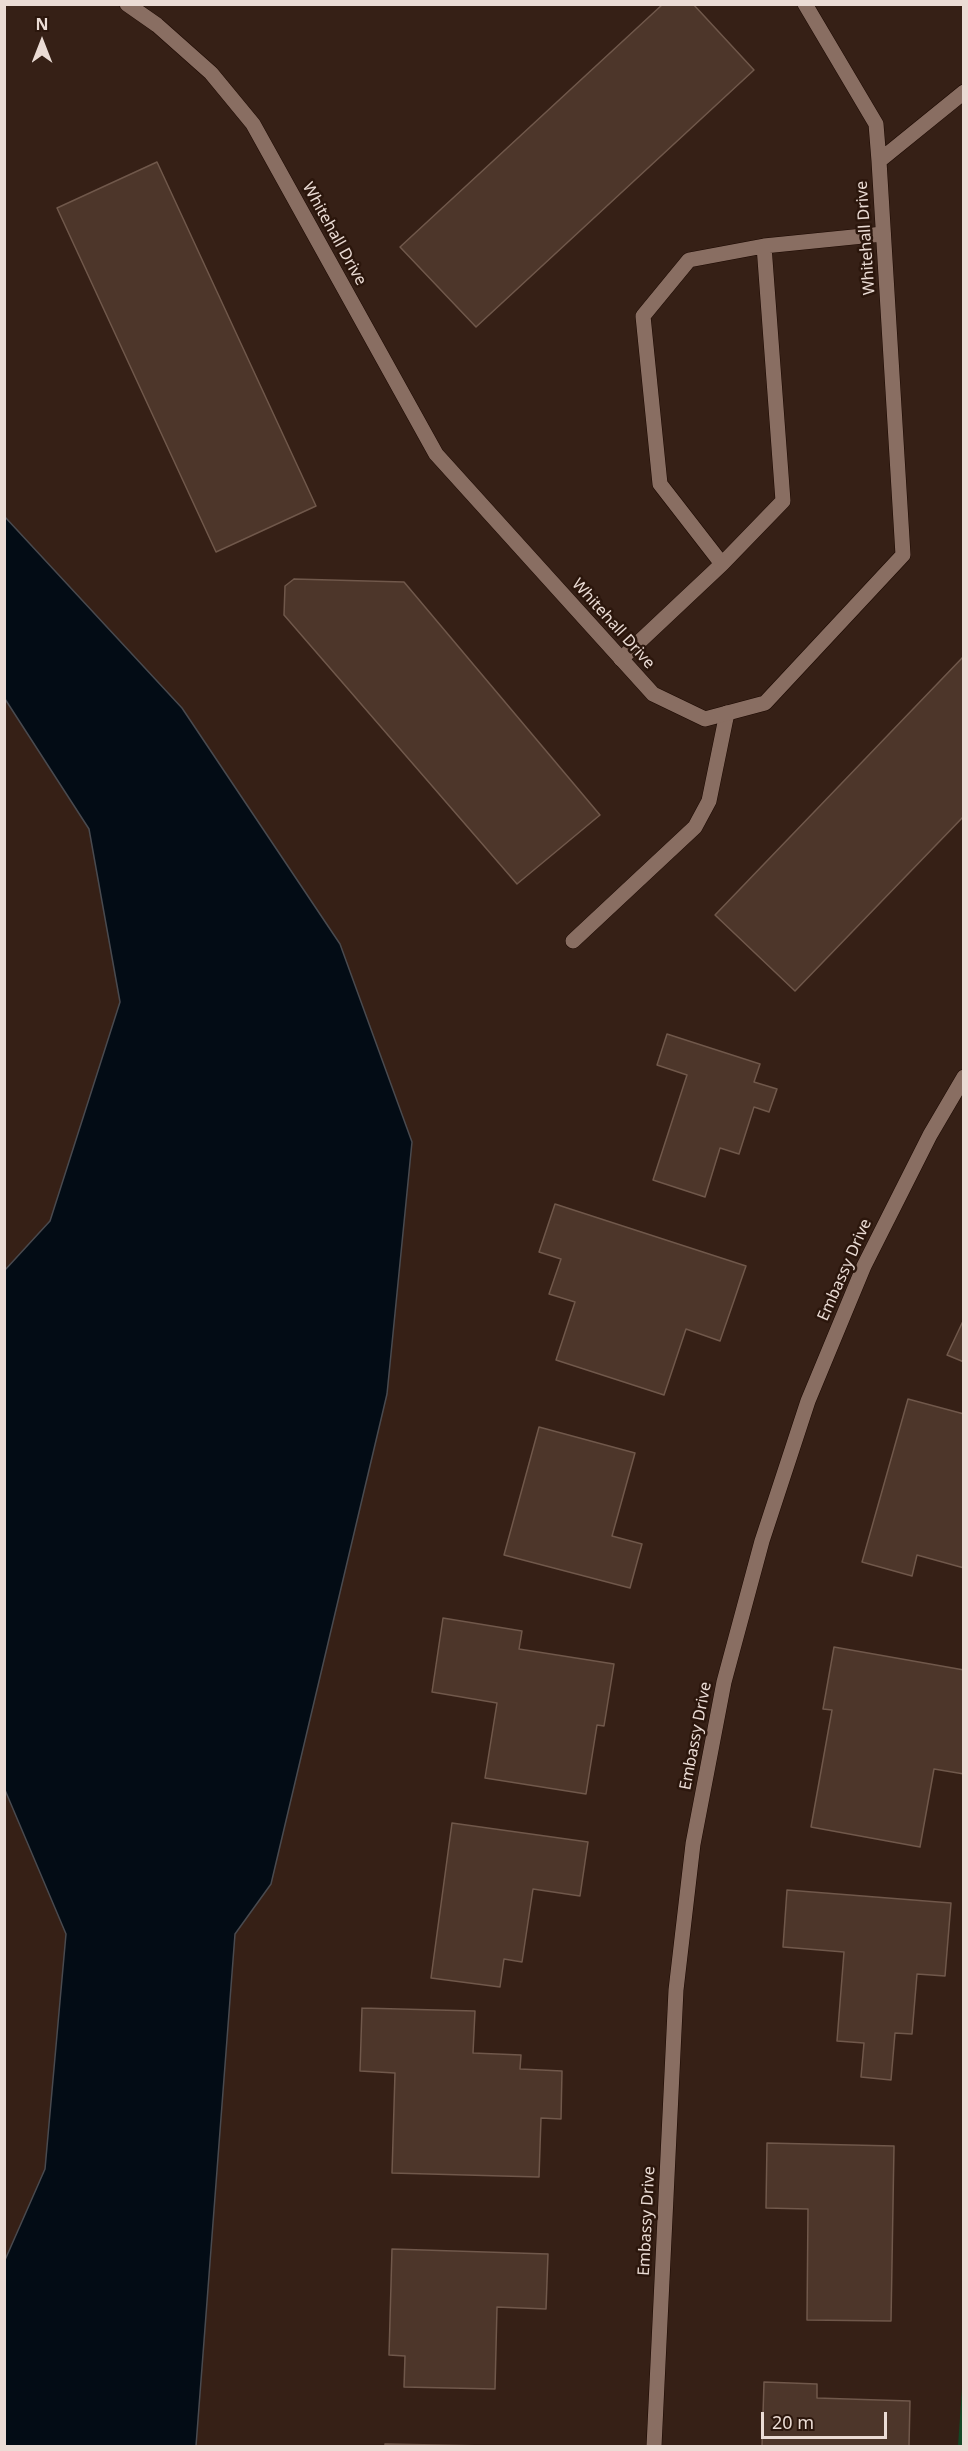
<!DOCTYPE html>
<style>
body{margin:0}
#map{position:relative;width:968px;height:2451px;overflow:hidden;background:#362016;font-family:"Noto Sans",sans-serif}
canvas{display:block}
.frame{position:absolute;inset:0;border:6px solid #ebdcd5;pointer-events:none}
.north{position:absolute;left:12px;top:12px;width:60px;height:60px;-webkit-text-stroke:4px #2b160c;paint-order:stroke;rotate:0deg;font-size:16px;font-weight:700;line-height:24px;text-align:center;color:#ebdcd5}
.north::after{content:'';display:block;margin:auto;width:21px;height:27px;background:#ebdcd5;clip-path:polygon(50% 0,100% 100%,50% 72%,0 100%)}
.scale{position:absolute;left:761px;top:2412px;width:126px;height:27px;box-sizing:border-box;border:3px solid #ebdcd5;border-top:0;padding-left:8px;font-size:18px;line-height:21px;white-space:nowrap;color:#ebdcd5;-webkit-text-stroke:4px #2b160c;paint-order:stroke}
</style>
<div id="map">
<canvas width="968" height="2451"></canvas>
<div class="frame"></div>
<div class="north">N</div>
<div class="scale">20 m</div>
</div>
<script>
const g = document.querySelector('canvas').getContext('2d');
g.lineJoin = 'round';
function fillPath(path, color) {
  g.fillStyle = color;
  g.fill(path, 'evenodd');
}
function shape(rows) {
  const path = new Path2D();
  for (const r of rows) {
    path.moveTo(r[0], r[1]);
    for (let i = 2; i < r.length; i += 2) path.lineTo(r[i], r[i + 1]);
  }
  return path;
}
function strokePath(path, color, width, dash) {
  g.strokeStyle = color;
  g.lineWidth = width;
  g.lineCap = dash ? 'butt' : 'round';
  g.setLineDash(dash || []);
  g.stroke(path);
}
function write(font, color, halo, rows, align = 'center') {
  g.font = font + ' "Noto Sans",sans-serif';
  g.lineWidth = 5;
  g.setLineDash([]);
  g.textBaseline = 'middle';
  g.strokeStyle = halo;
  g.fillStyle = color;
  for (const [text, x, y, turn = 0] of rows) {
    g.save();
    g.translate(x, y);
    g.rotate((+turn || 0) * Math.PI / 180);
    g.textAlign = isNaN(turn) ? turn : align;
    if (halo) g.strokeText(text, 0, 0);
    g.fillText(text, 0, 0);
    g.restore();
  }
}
fillPath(shape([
 [963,2374,963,2446,958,2446]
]), '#134826');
const water = shape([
 [5,517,182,708,340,944,412,1142,387,1394,271,1884,235,1934,196,2446,5,2446,5,2260,45,2169,66,1934,5,1790,5,1270,50,1221,120,1002,89,829,5,699,5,517]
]);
fillPath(water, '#030c15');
strokePath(water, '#494a4f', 1.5);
const building = shape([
 [663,4,693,4,754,70,476,327,400,247,663,4],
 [157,162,316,506,216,552,57,208,157,162],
 [294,579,404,582,600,815,517,884,284,615,285,586,294,579],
 [964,656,964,816,795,991,715,915,964,656],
 [667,1034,760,1064,754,1082,777,1089,769,1112,754,1107,739,1154,720,1148,705,1197,653,1180,687,1075,657,1065,667,1034],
 [555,1204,746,1266,720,1341,686,1329,664,1395,556,1360,575,1302,549,1294,561,1259,539,1252,555,1204],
 [964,1319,964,1362,947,1355,964,1319],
 [908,1399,964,1414,964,1568,917,1555,912,1576,862,1562,908,1399],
 [539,1427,635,1453,612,1536,642,1544,630,1588,504,1555,539,1427],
 [443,1618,522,1631,519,1649,614,1664,604,1726,597,1725,586,1794,485,1778,497,1703,432,1692,443,1618],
 [834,1647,964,1670,964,1774,934,1769,920,1847,811,1827,832,1710,823,1709,834,1647],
 [452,1823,588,1842,580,1896,533,1889,522,1962,504,1959,500,1987,431,1978,452,1823],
 [787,1890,951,1903,945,1976,917,1974,912,2034,895,2033,891,2080,861,2077,864,2043,837,2041,844,1952,783,1947,787,1890],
 [362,2008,475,2011,473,2053,521,2055,520,2069,562,2071,561,2119,541,2118,539,2177,392,2173,395,2073,360,2071,362,2008],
 [767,2143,894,2146,891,2321,807,2320,808,2209,766,2208,767,2143],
 [392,2249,548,2254,546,2309,497,2307,495,2389,404,2387,405,2356,389,2355,392,2249],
 [764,2382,817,2384,817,2398,910,2401,909,2446,762,2446,764,2382],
 [385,2444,488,2446,385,2446,385,2444]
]);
fillPath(building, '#4d362a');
strokePath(building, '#70584b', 1.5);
const lane = shape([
 [764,246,783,501,722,564,660,484,643,316,689,260,764,246,883,234],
 [621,659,722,564],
 [573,941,695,827,709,801,727,713]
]);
const street = shape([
 [127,4,157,25,211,73,253,124,436,454,653,694,705,719,765,703,903,555,879,161,964,92],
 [805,4,876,124,879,161],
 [654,2446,676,1990,693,1844,724,1682,762,1541,808,1401,864,1266,930,1135,964,1077]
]);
strokePath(lane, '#1c0902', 16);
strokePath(street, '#1c0902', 16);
strokePath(lane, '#896e62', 15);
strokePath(street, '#896e62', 15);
write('16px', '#ebdcd5', '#2b160c', [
 ["Whitehall Drive",334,234,61],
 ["Whitehall Drive",866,238,-94],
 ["Whitehall Drive",613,624,48],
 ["Embassy Drive",845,1270,-66],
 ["Embassy Drive",696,1736,-79],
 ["Embassy Drive",647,2221,-87]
]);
</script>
